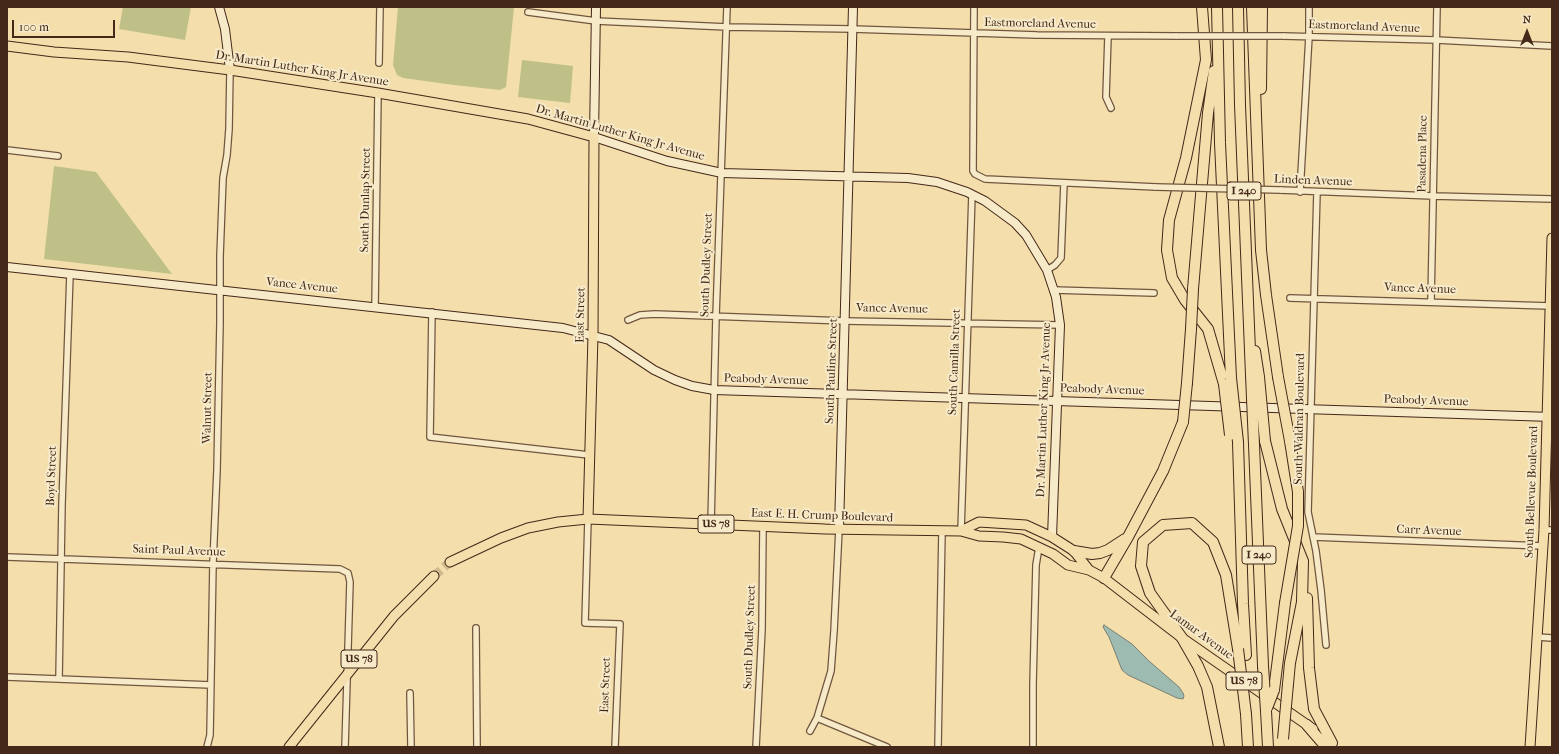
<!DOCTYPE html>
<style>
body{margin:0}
#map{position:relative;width:1559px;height:754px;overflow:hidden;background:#f3deac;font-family:"IM FELL French Canon",serif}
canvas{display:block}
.frame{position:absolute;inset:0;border:8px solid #442819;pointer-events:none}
.north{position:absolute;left:1507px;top:12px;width:40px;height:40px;-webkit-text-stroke:3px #f7eac9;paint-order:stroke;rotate:0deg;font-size:11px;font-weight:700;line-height:16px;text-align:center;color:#442819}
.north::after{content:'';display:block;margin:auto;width:14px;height:18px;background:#442819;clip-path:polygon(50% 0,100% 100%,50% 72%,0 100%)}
.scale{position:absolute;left:12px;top:20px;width:103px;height:18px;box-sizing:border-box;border:2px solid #442819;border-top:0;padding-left:5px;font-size:12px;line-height:14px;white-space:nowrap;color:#442819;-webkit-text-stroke:3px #f7eac9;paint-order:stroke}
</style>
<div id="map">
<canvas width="1559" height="754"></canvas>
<div class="frame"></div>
<div class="north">N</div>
<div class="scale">100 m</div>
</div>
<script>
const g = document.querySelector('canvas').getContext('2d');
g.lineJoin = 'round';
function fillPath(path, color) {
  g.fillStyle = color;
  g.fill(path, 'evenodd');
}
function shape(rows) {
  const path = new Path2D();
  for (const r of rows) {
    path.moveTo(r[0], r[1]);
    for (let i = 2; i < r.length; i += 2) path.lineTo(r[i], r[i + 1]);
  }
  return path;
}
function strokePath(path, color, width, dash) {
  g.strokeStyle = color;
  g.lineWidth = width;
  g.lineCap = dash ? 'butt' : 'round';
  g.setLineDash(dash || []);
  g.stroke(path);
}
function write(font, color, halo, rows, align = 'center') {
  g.font = font + ' "IM FELL French Canon",serif';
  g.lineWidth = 4;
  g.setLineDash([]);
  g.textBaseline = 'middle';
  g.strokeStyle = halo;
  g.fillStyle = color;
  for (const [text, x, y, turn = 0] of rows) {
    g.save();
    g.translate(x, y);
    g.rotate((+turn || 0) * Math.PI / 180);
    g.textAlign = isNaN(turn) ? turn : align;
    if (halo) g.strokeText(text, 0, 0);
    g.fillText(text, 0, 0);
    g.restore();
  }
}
fillPath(shape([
 [123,7,191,7,185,40,119,29],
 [398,7,514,7,506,87,500,90,454,85,403,78,397,75,393,65],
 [522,60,573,66,570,103,518,97],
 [54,166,96,172,172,274,44,259]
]), '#bfc087');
const water = shape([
 [1104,625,1132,644,1149,661,1179,687,1183,693,1184,696,1183,699,1177,698,1128,675,1122,670,1109,637,1103,627,1104,625]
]);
fillPath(water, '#9dbbb0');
strokePath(water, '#798074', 1);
strokePath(shape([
 [434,576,450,562]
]), '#d0ba8f', 9, [9, 4.5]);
const street = shape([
 [974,7,973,171,975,174,985,179,1156,187],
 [528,12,596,21,727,27,852,29,1037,35,1177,36],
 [1108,36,1106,97,1111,108],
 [1283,36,1436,40,1552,46],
 [379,63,380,7],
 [7,150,58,156],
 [1280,190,1433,196,1552,199],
 [1300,192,1309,36,1309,7],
 [1317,192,1308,512,1316,551,1321,590,1326,645],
 [1047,270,1055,265,1061,258,1064,183],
 [1054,290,1154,293],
 [1290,298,1550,306],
 [1431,301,1437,7],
 [375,307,378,93],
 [432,312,430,437,589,455],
 [628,320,640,315,655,314,845,321,1060,325],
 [588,519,585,623,620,624,615,747],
 [711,524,716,316,727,7],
 [1544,530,1552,530],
 [961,531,972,194],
 [1313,537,1543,546],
 [7,557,340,569,348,573,350,582,345,747],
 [476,628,477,747],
 [1537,637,1552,638],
 [7,677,211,685],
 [59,679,62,504,70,274],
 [410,693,411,747],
 [817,718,887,747],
 [810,731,817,718,831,671,834,631,839,529],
 [207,747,210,735,213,563,217,470,220,323,220,256,223,178,227,155,229,129,230,70],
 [756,747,762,629,763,527],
 [938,747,942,531],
 [1033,747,1033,684,1036,565,1039,547]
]);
const secondary = shape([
 [219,7,225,29,230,70],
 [596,7,594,137,667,161,722,173,908,178,937,182,967,192,985,201,1015,223,1026,235,1047,270,1056,297,1060,325,1052,537],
 [7,267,563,328,609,340,654,370,675,380,692,386,714,390,1552,417],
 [839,529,853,7]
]);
const primary = shape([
 [7,46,54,52,128,57,230,70,378,93,528,119,594,137,593,335,588,519],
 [961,531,979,522,1026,525,1052,537,1074,551,1089,570],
 [450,562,501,538,528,528,558,522,588,519,825,529,961,531,979,536,1003,537,1021,539,1053,554,1068,565,1089,570,1104,578,1182,638,1313,729],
 [289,747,394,616,434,576],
 [1530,747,1544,530,1552,238]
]);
const highway = shape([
 [1202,7,1206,60,1186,158,1169,220,1167,250,1172,278,1185,300,1208,329,1224,384],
 [1217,7,1220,143,1231,378],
 [1238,7,1240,105,1251,375],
 [1252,7,1261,250,1266,295,1278,377],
 [1261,89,1262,7],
 [1193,289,1208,113,1214,71],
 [1255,351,1259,377],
 [1187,383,1191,329],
 [1265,441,1282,509,1303,561,1302,602,1290,663,1288,684],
 [1290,441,1298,492],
 [1238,442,1243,604,1246,655],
 [1254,445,1263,666],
 [1074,551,1092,554,1100,553,1108,550,1125,539],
 [1104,578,1128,537,1163,471,1183,422],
 [1307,598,1309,668,1314,709,1332,743],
 [1274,690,1285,603],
 [1266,711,1268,747],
 [1246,714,1248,747],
 [1307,725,1326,747],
 [1219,747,1207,687,1198,666,1182,638,1150,593,1141,566,1143,542,1163,525,1192,523,1213,542,1226,575,1238,649]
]);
strokePath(street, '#70563e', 8);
strokePath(secondary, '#442819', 10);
strokePath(primary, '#442819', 11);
strokePath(highway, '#442819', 12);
strokePath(street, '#f7eac9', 5.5);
strokePath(secondary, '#f7eac9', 8);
strokePath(primary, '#f3deac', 9);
strokePath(highway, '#f3deac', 10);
const streetBridge = shape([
 [1177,36,1283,36],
 [1156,187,1280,190]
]);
const highwayBridge = shape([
 [1191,329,1193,289],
 [1251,375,1254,445],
 [1259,377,1265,441],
 [1278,377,1290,441],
 [1231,378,1238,442],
 [1224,384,1230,435],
 [1183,422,1187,383],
 [1285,603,1298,526,1298,492],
 [1238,649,1246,714],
 [1263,666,1266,711],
 [1267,708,1274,690],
 [1283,739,1288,684]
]);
strokePath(streetBridge, '#70563e', 8, []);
strokePath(highwayBridge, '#442819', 12, []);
strokePath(streetBridge, '#f7eac9', 5.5);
strokePath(highwayBridge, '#f3deac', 10);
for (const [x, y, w] of [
 [1244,191,34],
 [716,524,36],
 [1259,555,34],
 [359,659,36],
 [1244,681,36]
]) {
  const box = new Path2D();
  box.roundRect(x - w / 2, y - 9, w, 18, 3);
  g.fillStyle = '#f7eac9';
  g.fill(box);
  strokePath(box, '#442819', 1);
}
write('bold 11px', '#442819', null, [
 ["I 240",1244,191],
 ["US 78",716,524],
 ["I 240",1259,555],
 ["US 78",359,659],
 ["US 78",1244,681]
]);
write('12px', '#442819', '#f7eac9', [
 ["Eastmoreland Avenue",1040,24,1],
 ["Eastmoreland Avenue",1364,27,2],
 ["Dr. Martin Luther King Jr Avenue",302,69,9],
 ["Dr. Martin Luther King Jr Avenue",620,133,16],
 ["Pasadena Place",1423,154,-89],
 ["Linden Avenue",1313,181,2],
 ["South Dunlap Street",366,200,-89],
 ["South Dudley Street",707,265,-88],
 ["Vance Avenue",302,286,6],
 ["Vance Avenue",1420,289,2],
 ["Vance Avenue",892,309,1],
 ["East Street",581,315,-89],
 ["South Camilla Street",955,362,-88],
 ["South Pauline Street",832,371,-88],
 ["Peabody Avenue",766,380,2],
 ["Peabody Avenue",1102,390,2],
 ["Peabody Avenue",1426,401,2],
 ["Walnut Street",208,408,-89],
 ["Dr. Martin Luther King Jr Avenue",1044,410,-88],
 ["South Waldran Boulevard",1300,419,-89],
 ["Boyd Street",52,476,-88],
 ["South Bellevue Boulevard",1532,492,-88],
 ["East E. H. Crump Boulevard",822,516,2],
 ["Carr Avenue",1429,531,2],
 ["Saint Paul Avenue",179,551,2],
 ["Lamar Avenue",1201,635,36],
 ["South Dudley Street",750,637,-88],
 ["East Street",606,685,-88]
]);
</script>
